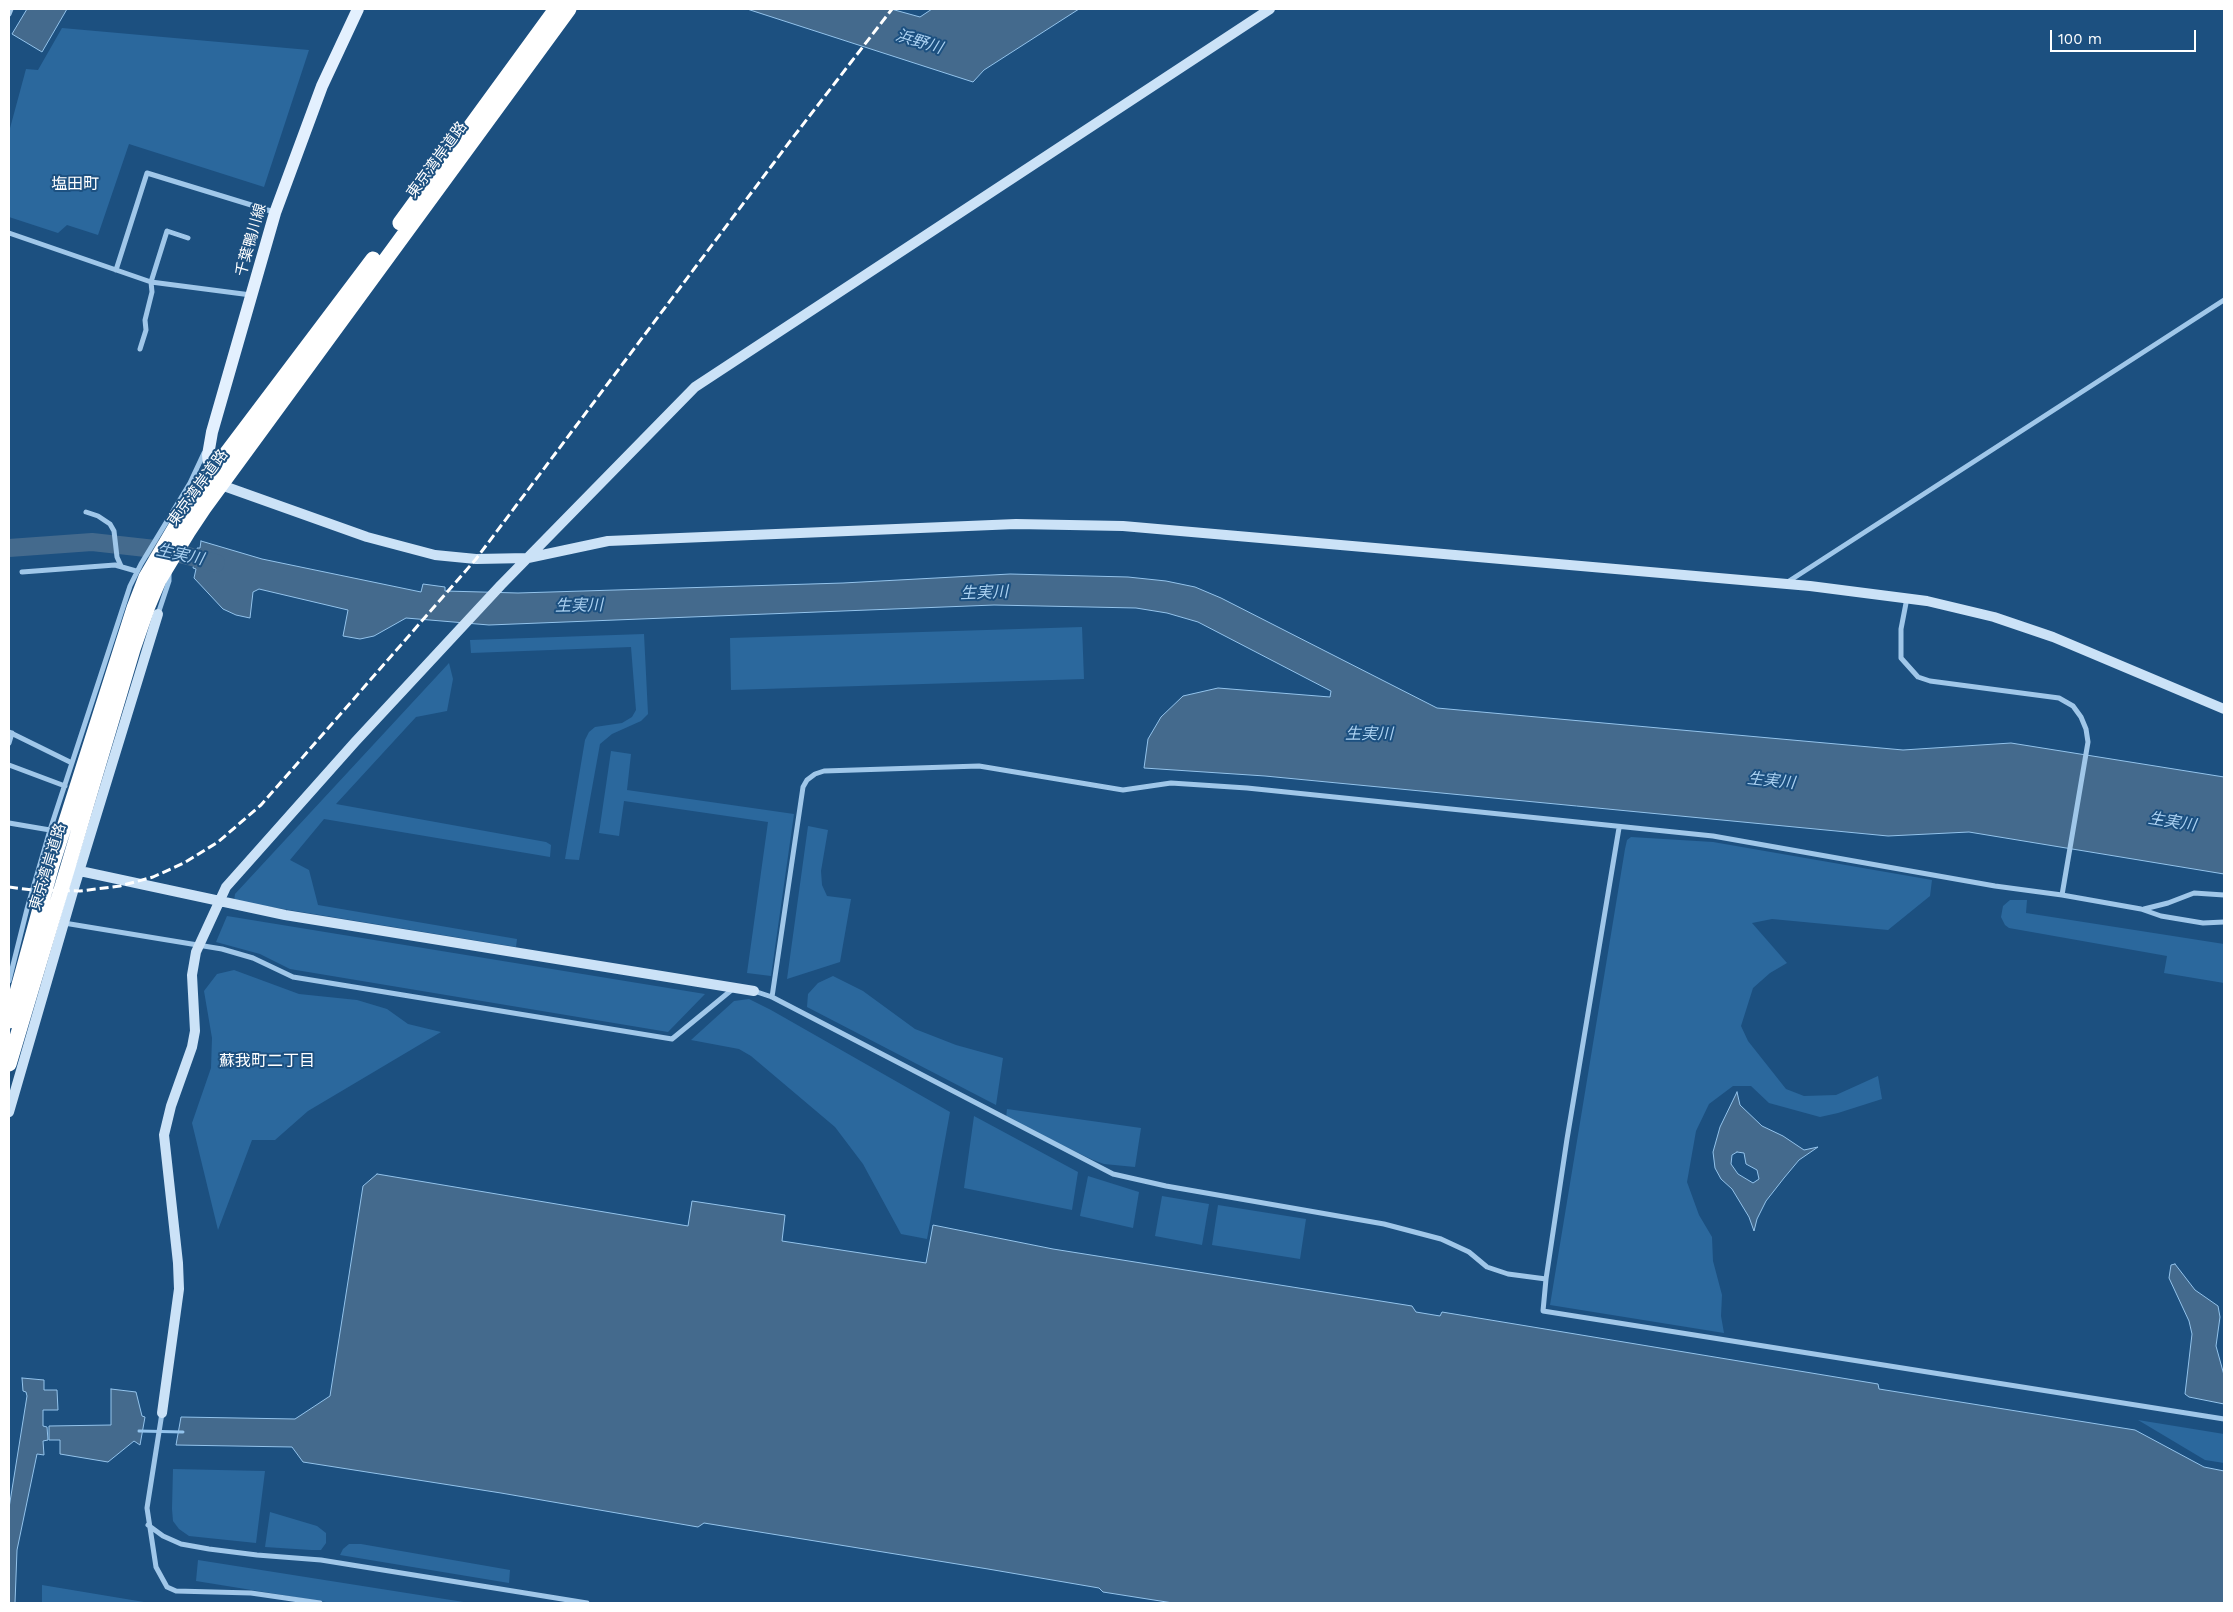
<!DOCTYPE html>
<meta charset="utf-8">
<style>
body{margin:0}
#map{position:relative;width:2233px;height:1612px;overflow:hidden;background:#1c5080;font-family:"Work Sans",sans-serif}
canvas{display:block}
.frame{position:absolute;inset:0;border:10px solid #fff;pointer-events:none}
.scale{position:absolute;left:2050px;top:30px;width:146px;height:22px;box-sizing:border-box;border:2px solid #fff;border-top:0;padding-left:6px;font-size:15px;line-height:18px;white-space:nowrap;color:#fff;-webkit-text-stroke:4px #1c5080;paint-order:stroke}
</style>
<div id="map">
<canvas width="2233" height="1612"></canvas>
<div class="frame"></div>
<div class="scale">100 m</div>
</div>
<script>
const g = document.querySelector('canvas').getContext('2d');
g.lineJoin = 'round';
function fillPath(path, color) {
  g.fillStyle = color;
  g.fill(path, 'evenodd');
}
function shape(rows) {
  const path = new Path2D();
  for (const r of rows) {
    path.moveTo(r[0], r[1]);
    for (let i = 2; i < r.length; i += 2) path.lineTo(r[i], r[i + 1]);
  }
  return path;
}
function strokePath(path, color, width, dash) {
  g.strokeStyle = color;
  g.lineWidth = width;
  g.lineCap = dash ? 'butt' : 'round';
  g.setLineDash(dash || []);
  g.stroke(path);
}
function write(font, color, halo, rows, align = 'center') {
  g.font = font + ' "Work Sans","Noto Sans JP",sans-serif';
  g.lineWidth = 4;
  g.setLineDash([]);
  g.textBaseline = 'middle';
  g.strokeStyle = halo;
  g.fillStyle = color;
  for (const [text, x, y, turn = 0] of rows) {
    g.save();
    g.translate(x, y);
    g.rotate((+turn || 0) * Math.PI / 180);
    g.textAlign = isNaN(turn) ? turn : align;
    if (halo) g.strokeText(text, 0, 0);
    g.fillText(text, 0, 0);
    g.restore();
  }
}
fillPath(shape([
 [62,28,309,50,264,187,129,144,98,235,67,225,58,233,9,217,9,132,26,69,38,70],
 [1082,627,1084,679,731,690,730,638],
 [644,634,648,714,641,721,612,734,600,744,579,860,565,859,585,740,589,732,595,727,622,723,632,717,636,710,631,647,471,653,470,640],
 [449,663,453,679,447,711,416,717,336,804,546,842,551,845,550,857,324,819,290,860,309,870,318,905,517,939,516,947,234,901,235,894],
 [611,751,631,754,627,790,794,814,771,976,747,973,768,822,624,801,619,836,599,833],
 [808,826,828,830,821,871,822,885,827,896,851,899,840,962,787,979],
 [1631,837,1713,842,1932,880,1930,896,1888,930,1772,919,1752,923,1787,963,1770,973,1753,988,1741,1026,1748,1041,1786,1089,1804,1096,1836,1095,1878,1076,1882,1099,1838,1113,1820,1117,1769,1103,1751,1086,1733,1086,1709,1104,1696,1131,1687,1182,1699,1215,1712,1237,1713,1261,1722,1295,1721,1316,1724,1333,1550,1305,1625,849,1627,840],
 [2010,900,2027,900,2026,913,2224,944,2224,983,2164,973,2167,956,2009,928,2005,925,2001,917,2003,906],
 [227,916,705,994,668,1032,290,969,260,954,216,942],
 [234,970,299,994,357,1000,387,1009,408,1024,441,1032,308,1111,275,1140,252,1140,218,1230,192,1123,211,1068,212,1038,204,991,217,974],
 [833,976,863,991,915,1029,956,1045,1003,1058,996,1105,807,1007,808,994,818,983],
 [749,999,771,1010,950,1112,927,1239,901,1234,863,1164,835,1127,751,1056,739,1049,691,1040,734,1001],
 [1007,1109,1141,1128,1135,1167,1104,1164,1093,1160,1006,1118],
 [974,1116,1078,1172,1072,1210,964,1188],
 [1088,1176,1139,1192,1133,1228,1080,1216],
 [1162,1196,1209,1204,1202,1245,1155,1236],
 [1218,1205,1306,1219,1300,1259,1212,1245],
 [2138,1420,2224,1434,2224,1463,2205,1460],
 [173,1469,265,1471,256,1543,189,1536,179,1529,173,1521,172,1509],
 [270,1512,317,1526,326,1533,326,1543,321,1550,311,1550,265,1547],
 [349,1544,361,1544,510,1570,509,1583,340,1555,343,1549],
 [198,1560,470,1603,332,1603,196,1581],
 [42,1585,150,1603,42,1603]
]), '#2b689d');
const water = shape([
 [27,9,67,9,42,52,12,34,27,9],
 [747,9,891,9,920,17,932,9,1079,9,984,70,973,82,747,9],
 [201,541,262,559,421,592,423,584,445,587,445,591,518,593,843,583,1010,574,1128,577,1166,581,1195,587,1221,598,1437,708,1903,750,2011,743,2224,777,2224,874,1969,832,1888,836,1265,776,1144,768,1148,739,1161,717,1183,696,1218,688,1330,697,1331,691,1198,622,1167,613,1136,608,994,605,489,625,406,618,374,636,360,639,343,636,348,610,259,589,253,592,250,618,236,615,223,609,194,578,196,569,193,568,197,548,200,548,201,541],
 [1737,1092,1740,1105,1762,1126,1783,1136,1804,1150,1818,1147,1799,1160,1784,1178,1766,1201,1757,1219,1754,1231,1749,1217,1732,1189,1721,1179,1715,1168,1713,1152,1720,1127,1737,1092],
 [1737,1152,1744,1153,1746,1164,1757,1170,1759,1179,1753,1183,1738,1174,1731,1164,1732,1155,1737,1152],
 [377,1174,688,1226,692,1201,785,1215,782,1241,926,1263,933,1225,1053,1249,1412,1306,1416,1312,1440,1316,1442,1312,1878,1384,1879,1389,2135,1430,2204,1467,2224,1471,2224,1603,1173,1603,1103,1592,1099,1588,988,1569,704,1523,698,1527,501,1493,303,1462,292,1447,176,1445,181,1417,295,1419,330,1396,363,1186,377,1174],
 [2175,1264,2195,1290,2218,1306,2220,1317,2216,1346,2224,1375,2224,1404,2189,1397,2185,1394,2192,1334,2189,1321,2169,1278,2171,1265,2175,1264],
 [22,1378,44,1380,44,1390,57,1390,58,1410,43,1410,43,1426,47,1427,48,1440,43,1441,44,1455,37,1454,17,1550,15,1603,9,1603,9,1508,27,1396,26,1392,23,1391,22,1378],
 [111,1389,136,1392,142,1416,145,1417,140,1445,134,1441,108,1462,60,1454,60,1440,49,1440,49,1426,111,1425,111,1389]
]);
fillPath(water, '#446a8d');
strokePath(water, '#93c3eb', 1);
strokePath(shape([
 [139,1431,183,1432]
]), '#93c3eb', 3);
strokePath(shape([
 [9,548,92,542,164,550,216,563]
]), '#446a8d', 18);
strokePath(shape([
 [9,14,11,9],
 [9,233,151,282,251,295],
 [116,270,147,173,274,212],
 [140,349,146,330,145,320,152,292,151,282,167,231,188,238],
 [86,512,98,516,110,524,114,531,117,557,121,566],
 [22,572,115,565,136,571],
 [1786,583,2224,300],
 [1907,598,1901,629,1901,658,1918,677,1930,681,2059,698,2073,706,2081,717,2086,729,2088,742,2062,895],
 [158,614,169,581,169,571],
 [9,732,72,763],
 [9,743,12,733],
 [9,765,65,786],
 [9,823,50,830],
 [1619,828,1567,1139,1546,1279,1543,1311,2224,1419],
 [2144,909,2168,903,2194,893,2224,895],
 [64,923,222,949,253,958,293,977,672,1039,734,988],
 [9,981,27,909,50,830,130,586,141,564,190,483,204,453],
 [754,991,772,997,1113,1174,1166,1186,1384,1224,1441,1239,1469,1252,1487,1267,1508,1274,1546,1279],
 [772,997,803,787,807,780,815,774,824,771,979,766,1123,790,1171,783,1247,788,1713,836,1995,886,2062,895,2141,909,2161,916,2203,923,2224,922],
 [162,1413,147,1508,156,1567,167,1587,176,1591,251,1593,320,1603],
 [148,1525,163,1536,181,1544,209,1549,257,1555,321,1560,587,1603]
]), '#a0c7e9', 5);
strokePath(shape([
 [221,485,367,537,435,555,476,559,528,558,608,541,1016,524,1123,526,1810,586,1927,601,1994,617,2053,637,2224,709],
 [66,868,285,915,754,991],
 [9,1112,74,888,158,614],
 [162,1413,179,1289,178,1263,164,1135,171,1106,192,1047,195,1031,192,975,196,952,226,887,355,742,501,585,695,387,1270,9]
]), '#cbe2f7', 10);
strokePath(shape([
 [214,479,210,475,208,455,212,432,275,213,322,86,358,9]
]), '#e3f0fe', 12);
strokePath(shape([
 [400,223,556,9],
 [9,1021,52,865,134,608,146,577,176,526,210,475,373,259],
 [9,1064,133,649,148,606,159,580,188,532,204,508,569,9]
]), '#fff', 15);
strokePath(shape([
 [9,887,32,890,80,891,120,886,153,877,184,863,218,842,261,805,476,559,791,140,892,9]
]), '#fff', 3, [9, 4]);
write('15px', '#fff', '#1c5080', [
 ["東京湾岸道路",437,160,-54],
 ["千葉鴨川線",251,240,-74],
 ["東京湾岸道路",198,488,-54],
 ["東京湾岸道路",48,867,-73]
]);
write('italic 16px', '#abd1f1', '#1c5080', [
 ["浜野川",919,42,17],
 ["生実川",180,555,12],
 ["生実川",984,593,-2],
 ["生実川",579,606,-1],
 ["生実川",1369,734],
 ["生実川",1771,781,6],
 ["生実川",2172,822,9]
]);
write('16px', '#fff', '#1c5080', [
 ["塩田町",75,184],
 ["蘇我町二丁目",267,1061]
]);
</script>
